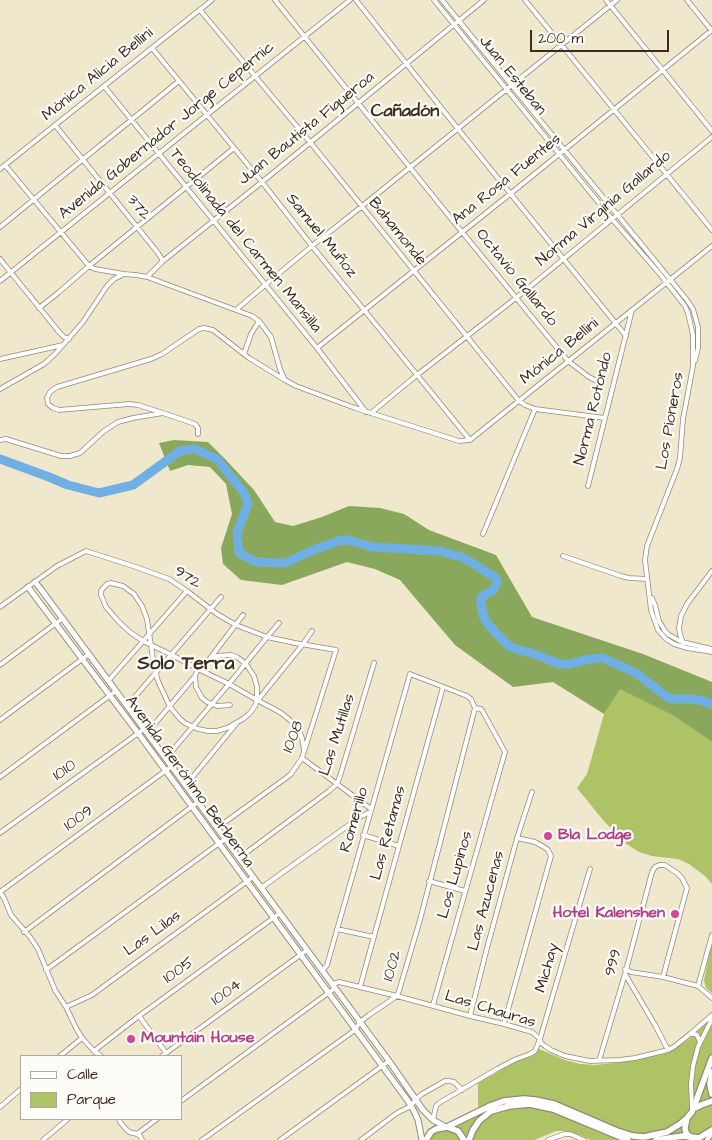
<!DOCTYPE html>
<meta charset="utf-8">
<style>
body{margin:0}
#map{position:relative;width:712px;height:1140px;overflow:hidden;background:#efe8cd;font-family:"Architects Daughter",sans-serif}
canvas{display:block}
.legend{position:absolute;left:20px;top:1055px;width:162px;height:65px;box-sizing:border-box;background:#fdfcf7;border:1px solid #afa8a0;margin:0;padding:6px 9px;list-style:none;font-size:15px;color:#3b2a1e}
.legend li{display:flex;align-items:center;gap:10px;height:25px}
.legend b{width:25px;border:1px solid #afa8a0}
.scale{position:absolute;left:530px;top:30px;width:139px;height:22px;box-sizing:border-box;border:2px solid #3b2a1e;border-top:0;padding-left:6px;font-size:15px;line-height:18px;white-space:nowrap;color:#3b2a1e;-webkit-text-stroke:4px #fdfcf7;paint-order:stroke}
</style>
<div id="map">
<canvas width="712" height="1140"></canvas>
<ul class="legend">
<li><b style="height:6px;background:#fff"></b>Calle</li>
<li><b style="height:14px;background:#aec266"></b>Parque</li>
</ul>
<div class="scale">200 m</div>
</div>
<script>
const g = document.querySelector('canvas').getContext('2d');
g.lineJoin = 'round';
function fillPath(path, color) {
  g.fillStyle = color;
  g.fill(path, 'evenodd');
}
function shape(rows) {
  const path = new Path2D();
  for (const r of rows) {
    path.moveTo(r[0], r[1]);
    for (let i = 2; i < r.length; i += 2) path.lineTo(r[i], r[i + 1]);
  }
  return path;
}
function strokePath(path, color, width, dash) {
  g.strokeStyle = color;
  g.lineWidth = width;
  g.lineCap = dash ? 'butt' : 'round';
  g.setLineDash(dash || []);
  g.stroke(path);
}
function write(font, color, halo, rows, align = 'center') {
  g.font = font + ' "Architects Daughter",sans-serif';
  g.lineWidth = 4.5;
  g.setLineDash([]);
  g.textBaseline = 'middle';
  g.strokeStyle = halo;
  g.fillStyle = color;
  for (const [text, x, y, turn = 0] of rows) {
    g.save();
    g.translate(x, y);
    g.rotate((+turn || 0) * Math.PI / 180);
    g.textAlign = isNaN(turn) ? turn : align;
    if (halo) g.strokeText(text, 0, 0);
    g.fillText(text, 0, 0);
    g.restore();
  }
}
fillPath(shape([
 [619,688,674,716,712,742,712,884,705,876,689,864,678,859,652,856,639,852,625,843,603,820,577,788,587,774,604,714],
 [712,940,712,993,706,988,704,980],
 [712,1018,712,1140,591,1140,580,1135,567,1131,556,1131,534,1140,471,1140,476,1120,467,1137,462,1130,455,1125,478,1114,478,1083,539,1049,565,1060,580,1064,595,1065,623,1062,658,1054,676,1048,689,1039],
 [447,1130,457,1134,461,1140,428,1140,432,1134,437,1131]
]), '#aec266');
fillPath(shape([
 [174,440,208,442,226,460,254,490,275,522,293,526,322,517,349,506,380,508,404,514,429,530,496,555,532,617,643,654,712,682,712,742,674,716,620,689,604,714,553,682,513,687,455,645,400,580,375,569,347,562,282,585,241,580,223,564,221,548,232,514,226,484,210,467,188,465,170,471,159,443]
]), '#8aa85b');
strokePath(shape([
 [0,459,49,477,68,485,99,493,133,485,180,451,195,449,217,459,244,493,248,504,237,533,239,553,256,562,285,563,311,551,338,541,348,540,373,547,440,551,464,558,496,578,497,583,493,590,481,597,481,605,485,620,495,632,510,647,534,654,560,664,570,664,589,659,603,658,636,673,667,697,672,699,693,699,703,701,712,704]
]), '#70afe3', 9);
const street = shape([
 [275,0,462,232,568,361,589,377,597,381],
 [356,0,458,129,626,336],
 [434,0,612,219,659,273,685,306,688,313,693,335,693,366,683,419,680,458,677,469,647,546,645,560,651,610,654,619,658,630,666,639,674,644,687,648,712,652],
 [442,0,687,300,693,309,698,327,698,348,695,361],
 [525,0,712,230],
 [606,0,712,131],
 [687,0,712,31],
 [200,10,310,142,519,401,525,405,535,409,605,418],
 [152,48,262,182,312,246,470,440],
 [104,86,317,348,366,412],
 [55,125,158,253,163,261],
 [5,165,89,266],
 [0,169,212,0],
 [0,227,179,81],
 [0,259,59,332,64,337,69,339],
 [89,266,95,269,124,274,136,275,147,277,252,316,259,321,271,337,280,369,285,380,296,386,355,408,459,441,470,440],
 [147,277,163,261,262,182,484,0],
 [0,281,350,0],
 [39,308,58,293,89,266,234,148],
 [236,310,265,285,312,246,361,207,617,0],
 [317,348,510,194,712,30],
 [244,354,251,334,259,321],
 [0,359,63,345,83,322,107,286,114,279,124,274],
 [0,389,44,364,55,354,63,345],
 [163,413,138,405,129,404,59,410,53,408,48,404,47,398,50,392,57,387,151,359,162,354,199,329,204,328,213,330,249,358,285,380],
 [371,413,417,375,516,298,712,137],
 [0,440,6,439,61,456,70,456,80,453,104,431,118,422,133,418,163,413,195,424,198,428,198,434],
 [470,440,712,246],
 [588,486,632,310],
 [483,534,535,409],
 [563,556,621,576,629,578,647,579],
 [652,598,655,605,659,621,665,631,669,635,682,642,712,649],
 [0,607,57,566,86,551,133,566,169,579,187,591,217,614,236,625,267,637,295,643,336,650,302,758,291,774,286,778,217,828],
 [683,643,680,634,679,628,681,616,687,604,712,571],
 [211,657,243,615],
 [0,665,63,618],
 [109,680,187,591],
 [258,700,303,644,312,631],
 [230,705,217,706,207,702,202,698,196,687,195,676,198,669,206,661,215,656,231,655,237,657,246,664,254,676,257,687,257,700,255,706,250,713,243,719,227,728,217,731,208,731,198,729,185,723,180,719,170,707,158,681,154,667,151,645,148,626,147,619,142,606,134,594,123,586,111,583,107,584,104,587,101,591,101,595,106,607,119,622,131,633,143,641,151,645,172,655,198,669,229,684,257,700,274,709,281,713,290,720,298,729,302,738,304,750],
 [127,706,221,597],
 [0,720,89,654],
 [147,733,195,676],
 [166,758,229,684,267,637,279,623],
 [302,758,371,809],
 [0,777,116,691],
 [186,785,236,724],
 [0,833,144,729],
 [363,835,399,846],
 [239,858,329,791,337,784,340,776,374,663],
 [429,881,465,891],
 [261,888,360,817,370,812],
 [0,892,172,766],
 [0,892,4,898,11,915,30,937,38,949,55,990,66,1007,76,1028,82,1038,94,1051,101,1056],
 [337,929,374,937],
 [24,932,198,802],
 [625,969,631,972,663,977,698,986,712,998],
 [46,970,225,839],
 [322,971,327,965,410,674,467,696,471,699,475,708,481,709,483,712,505,752,433,1005],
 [625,974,655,1025,668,1050],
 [332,984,339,982,397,996,470,1016,504,1024,532,1032,540,1039,541,1043,545,1046,551,1050,565,1056,590,1061,619,1060,635,1058,668,1050,675,1046,690,1034,712,1015],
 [698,986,712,935],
 [360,987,443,687],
 [66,1007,92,995,253,877],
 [139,1016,166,1053],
 [470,1016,487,948,517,838,532,792],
 [504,1024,551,856,548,850,544,847,535,842,517,838],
 [690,1034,694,1034,697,1035,700,1042],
 [94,1051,139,1016,280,913],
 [60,1056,82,1038],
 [162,1056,307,950],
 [599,1061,625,974,652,872,655,867,659,865,665,865,677,873,682,878,687,888,663,977],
 [181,1101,335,988],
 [0,1107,21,1089],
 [692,1108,691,1084,693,1066,698,1047,712,1019],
 [119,1119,120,1122,125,1128,129,1132,137,1134,140,1136,142,1140],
 [433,1120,436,1106,439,1103,497,1069,514,1060,530,1054,535,1051,540,1039,590,869],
 [137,1134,157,1119],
 [43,1140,68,1119],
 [202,1140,355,1030,360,1022,369,1015,397,996,399,991,420,920,475,708],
 [280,1140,389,1061],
 [361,1140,397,1113,411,1106,416,1099,422,1094,445,1081,449,1081,454,1082,462,1090],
 [548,1140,565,1134,570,1134,584,1140],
 [707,1140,712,1133]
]);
const secondary = shape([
 [35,582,40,588,389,1061,423,1110,433,1120,446,1127],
 [28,587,138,733,408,1101,414,1111,418,1120,422,1140]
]);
const primary = shape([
 [712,1072,710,1084,712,1094],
 [693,1109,701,1105,712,1101],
 [687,1118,685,1128,686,1133,690,1137],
 [447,1127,458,1131,464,1140],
 [426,1140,431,1132,436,1129,447,1127,490,1106,504,1101,524,1099,535,1100,554,1104,617,1131,633,1136,644,1137,667,1132,680,1124,687,1118,692,1112,712,1058],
 [469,1140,473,1130,479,1121,491,1111,509,1106,530,1104,553,1109,628,1140],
 [656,1140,683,1136,699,1138,712,1130]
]);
strokePath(street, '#958976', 5.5);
strokePath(secondary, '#958976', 7);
strokePath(primary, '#958976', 8);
strokePath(street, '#fff', 4);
strokePath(secondary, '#fff', 5);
strokePath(primary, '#fff', 5.5);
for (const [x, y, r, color] of [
 [548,836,5,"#d1479c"],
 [675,914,5,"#d1479c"],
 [131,1039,5,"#d1479c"]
]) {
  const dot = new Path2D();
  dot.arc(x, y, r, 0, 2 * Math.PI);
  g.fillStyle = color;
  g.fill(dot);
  strokePath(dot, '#fdfcf7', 2);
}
write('16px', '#3b2a1e', '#fdfcf7', [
 ["Mónica Alicia Bellini",98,75,-39],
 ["Juan Esteban",512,76,51],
 ["Juan Bautista Figueroa",307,129,-39],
 ["Avenida Gobernador Jorge Cepernic",167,131,-39],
 ["Ana Rosa Fuentes",507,180,-39],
 ["372",138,208,51],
 ["Norma Virginia Gallardo",604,209,-40],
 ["Bahamonde",397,232,51],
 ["Samuel Muñoz",321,236,51],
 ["Teodolinada del Carmen Mansilla",245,241,51],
 ["Octavio Gallardo",516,278,51],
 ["Mónica Bellini",560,352,-39],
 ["Norma Rotondo",594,409,-76],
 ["Los Pioneros",671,421,-80],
 ["972",187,578,33],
 ["Las Mutillas",338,735,-72],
 ["1008",294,737,-69],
 ["1010",65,771,-36],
 ["Avenida Gerónimo Berberna",189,782,54],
 ["1009",79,819,-36],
 ["Romerillo",355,820,-74],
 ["Las Retamas",389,833,-75],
 ["Los Lupinos",456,875,-74],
 ["Las Azucenas",487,901,-75],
 ["Las Lilas",153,934,-36],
 ["999",614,963,-75],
 ["1002",393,966,-74],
 ["Michay",548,968,-74],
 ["1005",179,971,-36],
 ["1004",227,993,-36],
 ["Las Chauras",490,1010,17]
]);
write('bold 16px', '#b23c85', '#fdfcf7', [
 ["Bla Lodge",558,836],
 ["Hotel Kalenshen",665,914,"right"],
 ["Mountain House",141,1039]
], 'left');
write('bold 18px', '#3b2a1e', '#fdfcf7', [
 ["Cañadón",405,112]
]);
write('bold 19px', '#3b2a1e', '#fdfcf7', [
 ["Solo Terra",186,665]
]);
</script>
